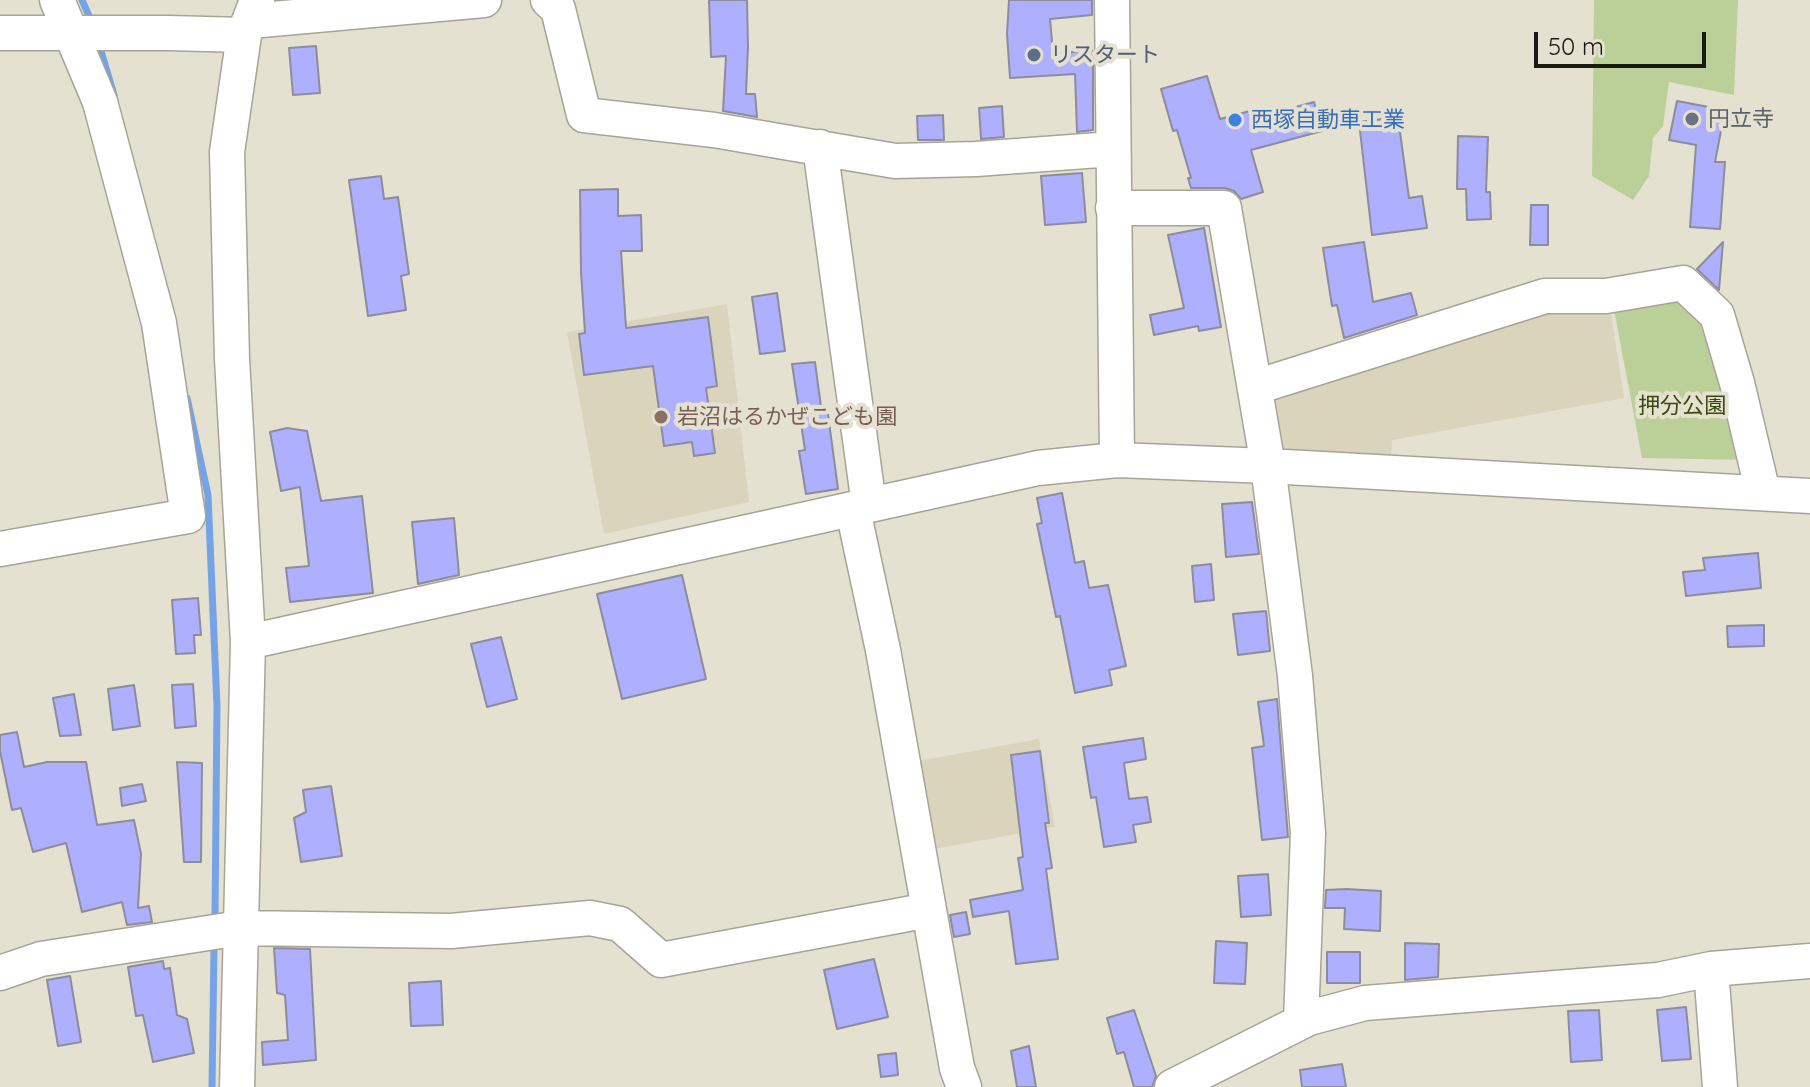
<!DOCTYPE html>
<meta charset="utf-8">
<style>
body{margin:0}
#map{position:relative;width:1810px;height:1087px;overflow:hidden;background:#e5e1d1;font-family:Quicksand,sans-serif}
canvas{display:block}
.scale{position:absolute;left:1534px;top:32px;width:172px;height:36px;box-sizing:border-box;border:4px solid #1a1913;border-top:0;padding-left:10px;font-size:24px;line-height:28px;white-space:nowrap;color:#1a1913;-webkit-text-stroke:6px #e5e1d1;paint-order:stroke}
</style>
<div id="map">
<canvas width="1810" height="1087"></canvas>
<div class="scale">50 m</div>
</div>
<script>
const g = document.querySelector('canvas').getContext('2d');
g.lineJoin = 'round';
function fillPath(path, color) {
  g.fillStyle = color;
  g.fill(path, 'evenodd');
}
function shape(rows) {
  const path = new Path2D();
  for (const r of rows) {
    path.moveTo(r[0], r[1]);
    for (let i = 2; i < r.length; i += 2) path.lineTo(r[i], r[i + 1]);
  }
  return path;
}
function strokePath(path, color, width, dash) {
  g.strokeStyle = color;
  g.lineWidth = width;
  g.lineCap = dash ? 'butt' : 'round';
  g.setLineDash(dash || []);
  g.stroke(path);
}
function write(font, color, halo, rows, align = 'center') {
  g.font = font + ' Quicksand,"Noto Sans JP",sans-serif';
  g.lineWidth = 8;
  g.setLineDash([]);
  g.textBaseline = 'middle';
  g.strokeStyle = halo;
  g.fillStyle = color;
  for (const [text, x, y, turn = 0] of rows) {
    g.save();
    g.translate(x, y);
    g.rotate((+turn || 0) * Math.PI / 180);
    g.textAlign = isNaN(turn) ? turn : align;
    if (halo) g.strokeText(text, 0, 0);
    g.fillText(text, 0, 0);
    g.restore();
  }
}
fillPath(shape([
 [727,304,749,502,604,534,567,332],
 [1557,305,1610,307,1624,398,1392,440,1391,460,1276,453,1267,398],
 [1039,739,1055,827,934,849,918,761]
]), '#dad4bd');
fillPath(shape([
 [1594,0,1738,0,1734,95,1669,82,1663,126,1653,138,1649,176,1633,200,1592,176],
 [1686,292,1707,317,1748,460,1642,458,1613,304]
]), '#bad098');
strokePath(shape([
 [82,0,89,16],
 [101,51,114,95],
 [187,398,208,495,217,706,215,917],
 [212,1087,214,948]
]), '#76a2e6', 7);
const building = shape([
 [709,0,747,0,748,47,746,94,755,94,757,117,723,111,726,56,711,57,709,0],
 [1009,0,1092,0,1092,15,1050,19,1053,53,1093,51,1093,130,1077,132,1075,74,1010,78,1007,34,1009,0],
 [316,46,320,93,293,95,289,48,316,46],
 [1207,76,1220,119,1261,108,1263,116,1314,102,1322,131,1251,150,1263,192,1241,199,1234,191,1225,188,1191,188,1188,178,1191,178,1177,130,1173,131,1161,89,1207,76],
 [1677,101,1725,110,1715,162,1725,162,1720,229,1690,227,1696,145,1669,140,1677,101],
 [1002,106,1004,137,981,139,979,108,1002,106],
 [943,115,944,140,918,140,917,116,943,115],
 [1398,117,1409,198,1422,196,1427,228,1372,235,1359,122,1398,117],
 [1458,136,1488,137,1486,192,1490,192,1491,219,1467,220,1466,189,1457,189,1458,136],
 [1082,173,1086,222,1045,225,1041,176,1082,173],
 [381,176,384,199,398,197,409,274,401,276,406,310,368,316,349,180,381,176],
 [618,189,618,216,641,215,642,251,621,251,626,328,708,317,717,386,706,388,715,453,694,456,692,442,664,446,653,366,584,375,579,334,585,333,581,272,580,190,618,189],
 [1531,205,1548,205,1548,245,1530,245,1531,205],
 [1204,228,1221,327,1199,331,1198,326,1154,335,1150,315,1184,308,1168,235,1204,228],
 [1364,242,1373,302,1411,293,1417,315,1344,338,1337,305,1332,306,1323,248,1364,242],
 [1723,242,1719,290,1697,269,1723,242],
 [777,293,785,351,760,354,752,297,777,293],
 [815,362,821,407,827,407,838,489,806,494,799,451,805,450,792,364,815,362],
 [287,428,307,431,321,501,362,496,373,593,290,602,286,568,309,566,300,487,281,491,270,432,287,428],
 [1062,493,1075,563,1084,561,1089,588,1108,585,1126,666,1109,670,1112,685,1075,693,1060,616,1056,617,1037,524,1042,523,1037,498,1062,493],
 [1252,502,1259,554,1226,557,1222,504,1252,502],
 [454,518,459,575,418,584,412,522,454,518],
 [1758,553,1761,588,1686,596,1683,572,1705,570,1703,558,1758,553],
 [1211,564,1214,600,1195,602,1192,566,1211,564],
 [682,575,706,679,622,699,597,594,682,575],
 [198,598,201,635,194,635,195,653,176,654,172,600,198,598],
 [1266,611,1270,651,1238,655,1233,614,1266,611],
 [1764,625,1764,646,1728,647,1727,626,1764,625],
 [501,637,517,699,487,707,471,644,501,637],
 [193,684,196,726,175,728,172,685,193,684],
 [134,685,140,726,113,730,108,689,134,685],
 [74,694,81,735,60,736,53,698,74,694],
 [1277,699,1288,837,1262,840,1252,748,1264,746,1258,702,1277,699],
 [17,732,24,767,47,762,86,762,97,825,134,820,141,854,138,908,149,906,152,922,127,925,122,902,82,912,66,843,33,852,21,808,12,810,0,751,0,735,17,732],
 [1143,738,1146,759,1124,763,1129,799,1147,797,1151,822,1133,825,1136,842,1104,847,1096,797,1091,798,1083,747,1143,738],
 [1040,751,1049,823,1045,823,1052,868,1046,869,1058,959,1016,964,1009,911,973,917,970,900,1023,890,1018,858,1023,857,1011,755,1040,751],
 [177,762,202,763,201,862,184,862,177,762],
 [142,784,146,801,122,806,120,788,142,784],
 [331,786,342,856,301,862,294,818,306,812,303,790,331,786],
 [1268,874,1271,915,1241,917,1238,876,1268,874],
 [1346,889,1381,891,1380,931,1344,929,1345,908,1325,908,1326,890,1346,889],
 [966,912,970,934,954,937,950,915,966,912],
 [1216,941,1247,943,1245,984,1214,983,1216,941],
 [1405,943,1439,944,1438,977,1405,980,1405,943],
 [274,948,310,949,316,1060,263,1065,262,1042,288,1040,285,995,277,993,274,948],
 [1327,952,1360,952,1360,983,1327,983,1327,952],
 [874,959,888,1017,837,1029,824,970,874,959],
 [163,961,164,969,170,968,177,1015,187,1019,194,1053,153,1062,143,1015,136,1016,128,967,163,961],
 [70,976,81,1042,58,1046,47,980,70,976],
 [441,981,443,1025,411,1026,409,983,441,981],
 [1686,1007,1691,1059,1662,1061,1657,1010,1686,1007],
 [1134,1010,1156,1076,1152,1087,1134,1087,1124,1052,1117,1054,1107,1018,1134,1010],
 [1599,1010,1602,1060,1571,1062,1568,1011,1599,1010],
 [1029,1046,1036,1087,1017,1087,1011,1051,1029,1046],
 [896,1053,898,1075,881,1077,878,1055,896,1053],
 [1342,1064,1346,1087,1302,1087,1300,1070,1342,1064]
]);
fillPath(building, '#aeaffe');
strokePath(building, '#8c8d9c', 2);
const minor = shape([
 [548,0,558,9,584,115,714,130,895,161,976,159,1113,149],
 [1112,0,1117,460],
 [250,21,484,0],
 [0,33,168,33,244,35],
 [820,147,869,505],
 [1113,208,1224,208,1268,466,1295,676,1308,833,1301,1022],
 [1256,387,1545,296,1606,296,1683,283,1717,315,1737,383,1763,493],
 [853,510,883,650,957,1068,964,1087],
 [0,549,188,516,159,323,100,102,57,0],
 [248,642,1038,468,1117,460,1268,466,1810,496],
 [1711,969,1720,1087],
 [0,973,41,959,240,928,451,931,590,918,620,924,661,960,929,910],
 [237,1087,248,642,232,359,227,152,244,35,257,0],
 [1172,1087,1309,1018,1365,1003,1658,980,1711,969,1810,961]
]);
strokePath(minor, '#a8a495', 37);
strokePath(minor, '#fff', 34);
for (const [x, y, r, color] of [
 [1034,55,8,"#5c6f8a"],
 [1692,119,8,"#6b7280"],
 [1235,120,8,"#3f7fe0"],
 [661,417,8,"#8d6e63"]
]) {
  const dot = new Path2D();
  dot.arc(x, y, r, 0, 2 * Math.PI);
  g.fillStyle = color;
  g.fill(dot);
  strokePath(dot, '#e5e1d1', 3);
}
write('22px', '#4e5e75', '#e5e1d1', [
 ["リスタート",1050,55]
], 'left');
write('22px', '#5b616d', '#e5e1d1', [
 ["円立寺",1708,119]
], 'left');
write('22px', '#366cbe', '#e5e1d1', [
 ["西塚自動車工業",1251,120]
], 'left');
write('22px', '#38490f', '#e5e1d1', [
 ["押分公園",1682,406]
]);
write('22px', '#785e54', '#e5e1d1', [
 ["岩沼はるかぜこども園",677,417]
], 'left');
</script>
